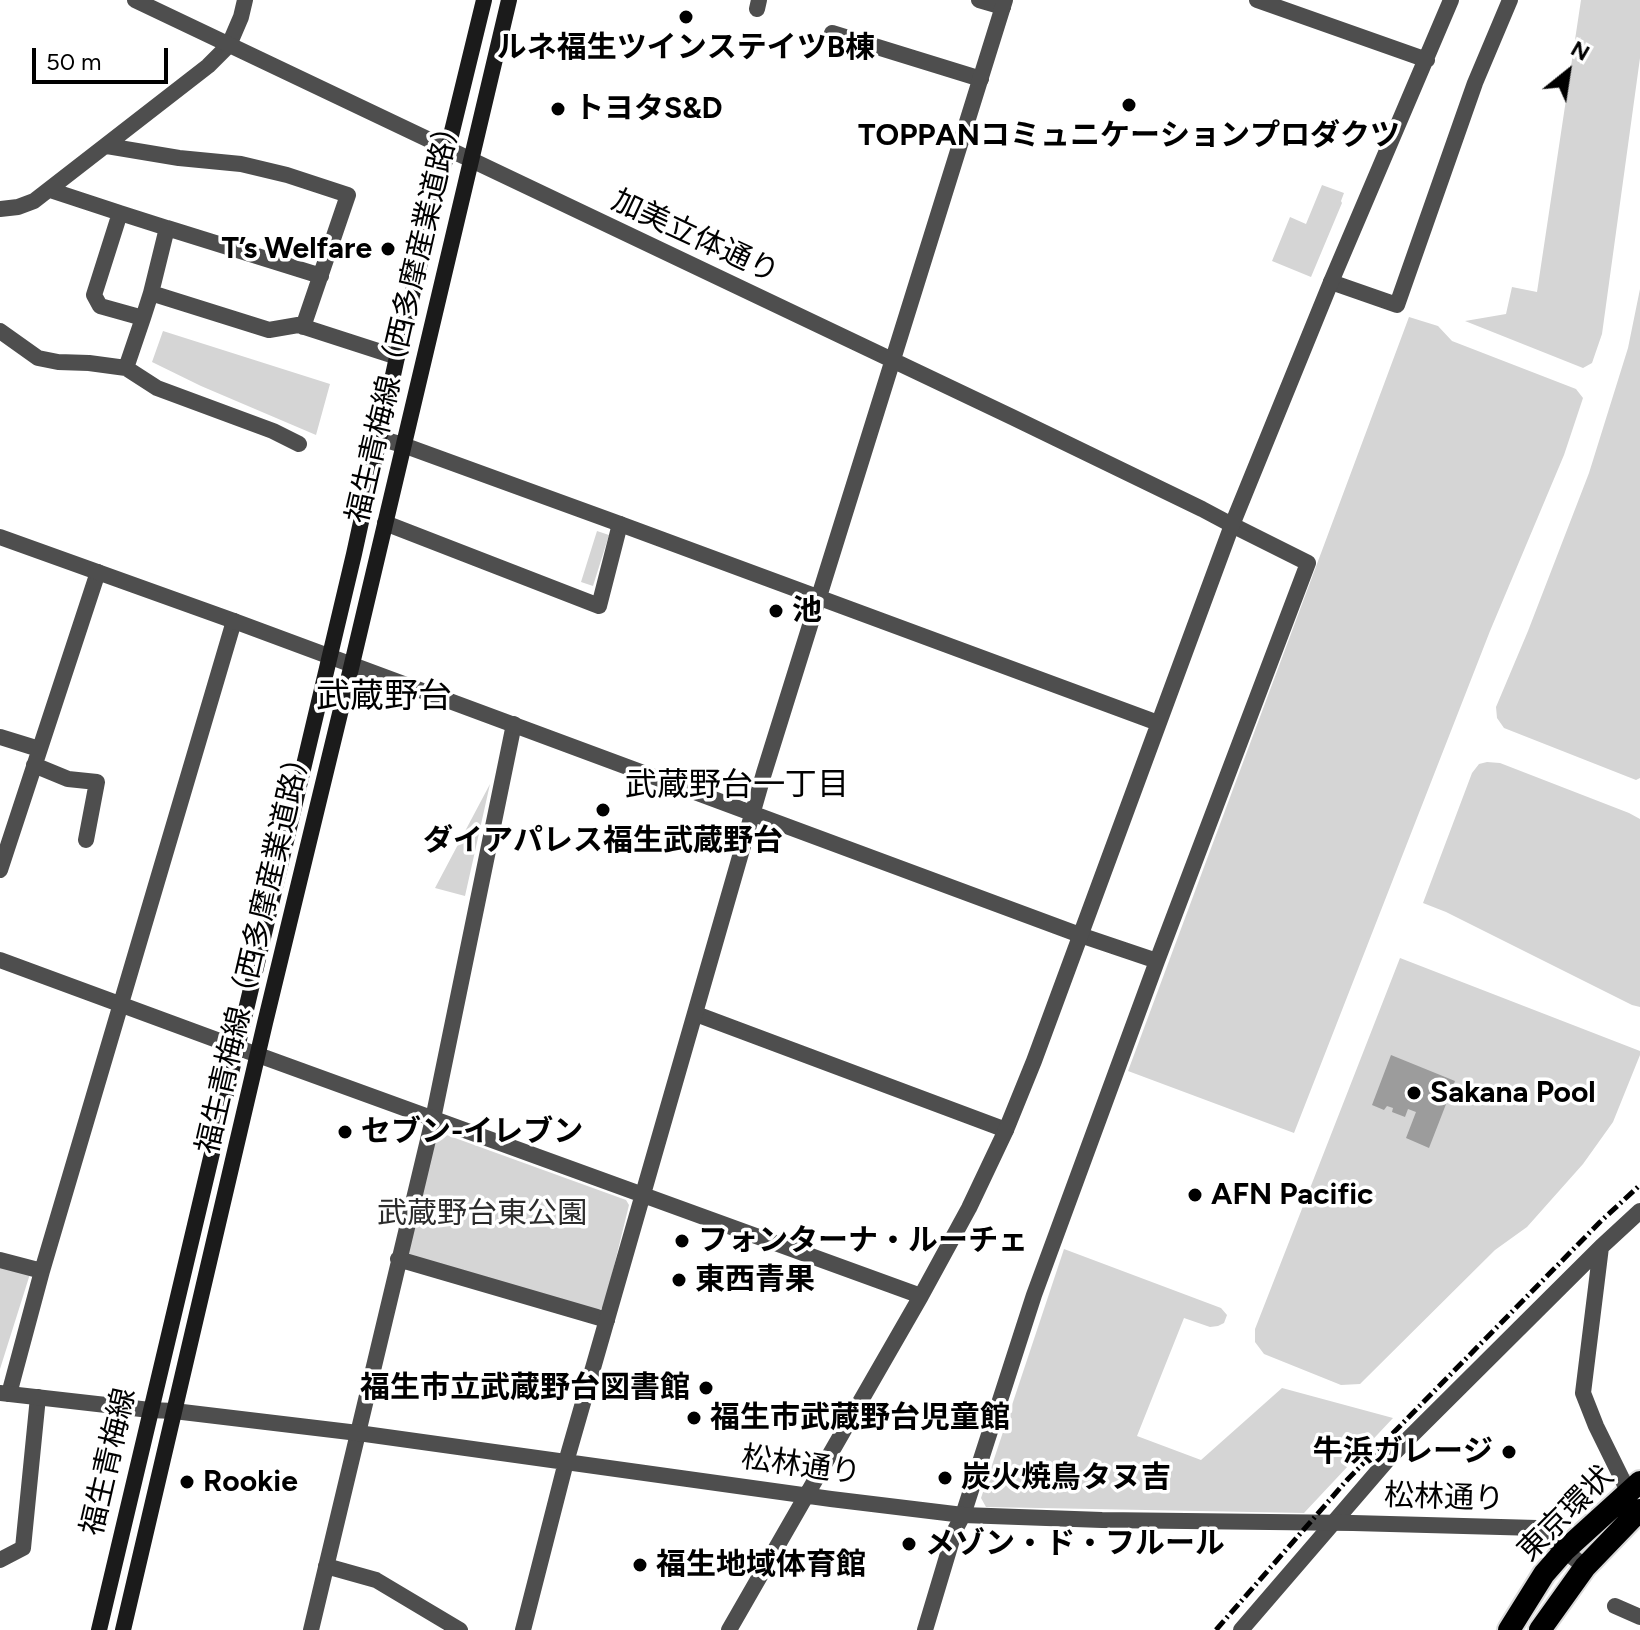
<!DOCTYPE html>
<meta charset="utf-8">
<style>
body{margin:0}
#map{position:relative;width:1640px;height:1630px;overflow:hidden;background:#fff;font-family:Figtree,sans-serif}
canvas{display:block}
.north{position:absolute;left:1528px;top:32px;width:80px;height:80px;-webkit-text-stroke:6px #fff;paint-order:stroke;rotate:30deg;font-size:22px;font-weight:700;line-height:32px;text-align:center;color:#000}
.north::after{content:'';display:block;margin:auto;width:28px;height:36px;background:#000;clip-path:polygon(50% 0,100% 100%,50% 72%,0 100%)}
.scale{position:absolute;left:32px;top:48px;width:136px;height:36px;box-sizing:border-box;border:4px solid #000;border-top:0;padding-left:10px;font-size:24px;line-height:28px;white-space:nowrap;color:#000;-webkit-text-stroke:6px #fff;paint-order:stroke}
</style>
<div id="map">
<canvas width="1640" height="1630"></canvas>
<div class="north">N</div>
<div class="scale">50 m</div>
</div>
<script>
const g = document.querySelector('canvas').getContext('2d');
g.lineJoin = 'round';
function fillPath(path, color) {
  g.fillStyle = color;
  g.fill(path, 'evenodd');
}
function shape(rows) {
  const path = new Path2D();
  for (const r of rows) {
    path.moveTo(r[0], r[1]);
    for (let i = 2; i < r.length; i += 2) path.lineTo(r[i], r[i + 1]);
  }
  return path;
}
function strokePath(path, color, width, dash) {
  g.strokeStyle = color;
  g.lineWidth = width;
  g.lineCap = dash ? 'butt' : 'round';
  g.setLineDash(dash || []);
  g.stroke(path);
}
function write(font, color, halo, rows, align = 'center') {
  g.font = font + ' Figtree,"Noto Sans JP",sans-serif';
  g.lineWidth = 7;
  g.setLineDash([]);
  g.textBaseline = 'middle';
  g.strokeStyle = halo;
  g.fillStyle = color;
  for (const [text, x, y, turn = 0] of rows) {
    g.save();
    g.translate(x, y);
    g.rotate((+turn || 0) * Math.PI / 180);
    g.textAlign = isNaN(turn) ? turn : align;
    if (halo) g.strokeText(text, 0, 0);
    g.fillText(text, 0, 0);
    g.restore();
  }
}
fillPath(shape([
 [1581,0,1640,0,1640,58,1602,334,1592,363,1583,368,1465,321,1506,314,1512,287,1537,292],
 [1322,185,1344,193,1341,201,1342,203,1311,277,1272,261,1290,217,1306,224],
 [1640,289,1640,778,1636,780,1504,728,1497,718,1496,707,1528,631,1589,473,1628,348],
 [1409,317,1438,326,1452,341,1576,389,1583,398,1564,455,1490,631,1294,1133,1128,1071],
 [163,331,330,384,316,435,201,386,152,362],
 [597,531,609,535,593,586,581,582],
 [1487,762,1500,763,1629,813,1640,819,1640,1007,1632,1005,1446,912,1423,903,1472,773,1479,764],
 [490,784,465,896,435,888],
 [1400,958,1640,1051,1640,1055,1613,1122,1583,1164,1527,1227,1495,1250,1360,1384,1341,1385,1264,1354,1255,1342,1255,1329],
 [444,1134,626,1200,629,1205,604,1307,597,1311,412,1258,407,1251,436,1139],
 [1064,1249,1221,1308,1227,1315,1224,1323,1218,1326,1210,1327,1184,1318,1137,1436,1201,1460,1282,1388,1393,1418,1304,1513,986,1507,981,1498],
 [0,1266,30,1274,0,1369]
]), '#d5d5d5');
fillPath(shape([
 [1391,1055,1455,1081,1429,1148,1406,1138,1416,1112,1408,1109,1405,1117,1392,1112,1393,1108,1387,1106,1384,1110,1372,1105]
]), '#9c9c9c');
const trunk = shape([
 [1509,1630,1544,1574,1565,1550,1640,1482],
 [1540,1630,1585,1567,1640,1510]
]);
strokePath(trunk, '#dbdbdb', 26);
strokePath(shape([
 [979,0,1003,7],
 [757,9,759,0],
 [832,33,981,79],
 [107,146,179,158,241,164,287,175,348,195,303,327],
 [50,190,120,213],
 [0,209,18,207,34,201,208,66,229,45,241,17,245,0],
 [167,228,321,276],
 [1331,282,1397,305,1475,83,1510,0],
 [151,293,269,330,298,325,397,357],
 [0,331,38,358,58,362,89,363,126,368,157,388,273,431,299,444],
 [126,368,143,318,151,293,167,228,120,213,94,295,100,306,143,318],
 [385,523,599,606,620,524],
 [0,737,39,749],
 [34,765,68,779,97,782,86,840],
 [0,870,98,572],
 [1080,935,1157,961],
 [0,960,236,1047],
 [696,1014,1006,1130],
 [398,1259,607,1320],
 [0,1260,42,1271],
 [9,1394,42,1271,234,621],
 [1628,1491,1596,1426,1583,1393,1601,1247,1640,1211],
 [0,1560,23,1548,38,1397],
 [326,1566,376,1580,460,1630],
 [1615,1606,1640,1617],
 [311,1630,433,1119,514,724],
 [925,1630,955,1530,963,1515,1034,1295,1157,961,1308,563,1232,525],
 [1241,1630,1390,1457,1601,1247]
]), '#4e4e4e', 16);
strokePath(shape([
 [135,0,1012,417,1202,509,1232,525],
 [1257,0,1427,60],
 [379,438,403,445,620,524,1158,723],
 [0,537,234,621,1080,935],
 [236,1047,921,1296],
 [0,1393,150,1410,174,1411,358,1433,831,1499,963,1515,1102,1520,1353,1523,1537,1528,1585,1567],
 [523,1630,566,1462,764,773,1005,0],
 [729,1630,921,1296,969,1208,1006,1130,1034,1061,1232,525,1331,282,1451,0]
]), '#4e4e4e', 16);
strokePath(shape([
 [99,1630,354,554,397,357,484,0],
 [123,1630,265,1023,352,664,509,0]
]), '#1b1b1b', 16);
strokePath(trunk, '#000', 22);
strokePath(shape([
 [1216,1630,1348,1479,1600,1222,1640,1185]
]), '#000', 5, [12, 4, 2, 4]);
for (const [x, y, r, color] of [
 [686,17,8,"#000"],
 [1129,105,8,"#000"],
 [558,109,8,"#000"],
 [388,249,8,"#000"],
 [776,611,8,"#000"],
 [603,810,8,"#000"],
 [1414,1093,8,"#000"],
 [345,1132,8,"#000"],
 [1195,1195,8,"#000"],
 [682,1241,8,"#000"],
 [679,1280,8,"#000"],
 [706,1388,8,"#000"],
 [694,1418,8,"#000"],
 [1509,1452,8,"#000"],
 [945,1478,8,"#000"],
 [187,1482,8,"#000"],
 [909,1544,8,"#000"],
 [640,1565,8,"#000"]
]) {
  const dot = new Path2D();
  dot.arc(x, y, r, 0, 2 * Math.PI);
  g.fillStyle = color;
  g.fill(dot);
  strokePath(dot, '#fff', 3);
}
write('bold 30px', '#000', '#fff', [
 ["ルネ福生ツインステイツB棟",686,48,"center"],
 ["トヨタS&D",574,109],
 ["TOPPANコミュニケーションプロダクツ",1129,136,"center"],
 ["T’s Welfare",372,249,"right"],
 ["池",792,611],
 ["ダイアパレス福生武蔵野台",603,841,"center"],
 ["Sakana Pool",1430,1093],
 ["セブン-イレブン",361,1132],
 ["AFN Pacific",1211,1195],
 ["フォンターナ・ルーチェ",698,1241],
 ["東西青果",695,1280],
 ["福生市立武蔵野台図書館",690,1388,"right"],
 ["福生市武蔵野台児童館",710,1418],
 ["牛浜ガレージ",1493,1452,"right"],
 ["炭火焼鳥タヌ吉",961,1478],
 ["Rookie",203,1482],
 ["メゾン・ド・フルール",925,1544],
 ["福生地域体育館",656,1565]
], 'left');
write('30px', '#000', '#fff', [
 ["加美立体通り",695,237,25],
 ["福生青梅線（西多摩産業道路）",405,318,-77],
 ["福生青梅線（西多摩産業道路）",255,949,-77],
 ["福生青梅線",109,1462,-77],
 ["松林通り",801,1466,8],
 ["松林通り",1444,1498,2],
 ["東京環状",1566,1514,-45]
]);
write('30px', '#2c2c2c', '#fff', [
 ["武蔵野台東公園",482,1214]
]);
write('32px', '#000', '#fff', [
 ["武蔵野台一丁目",737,786]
]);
write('34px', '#000', '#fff', [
 ["武蔵野台",384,697]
]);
</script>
